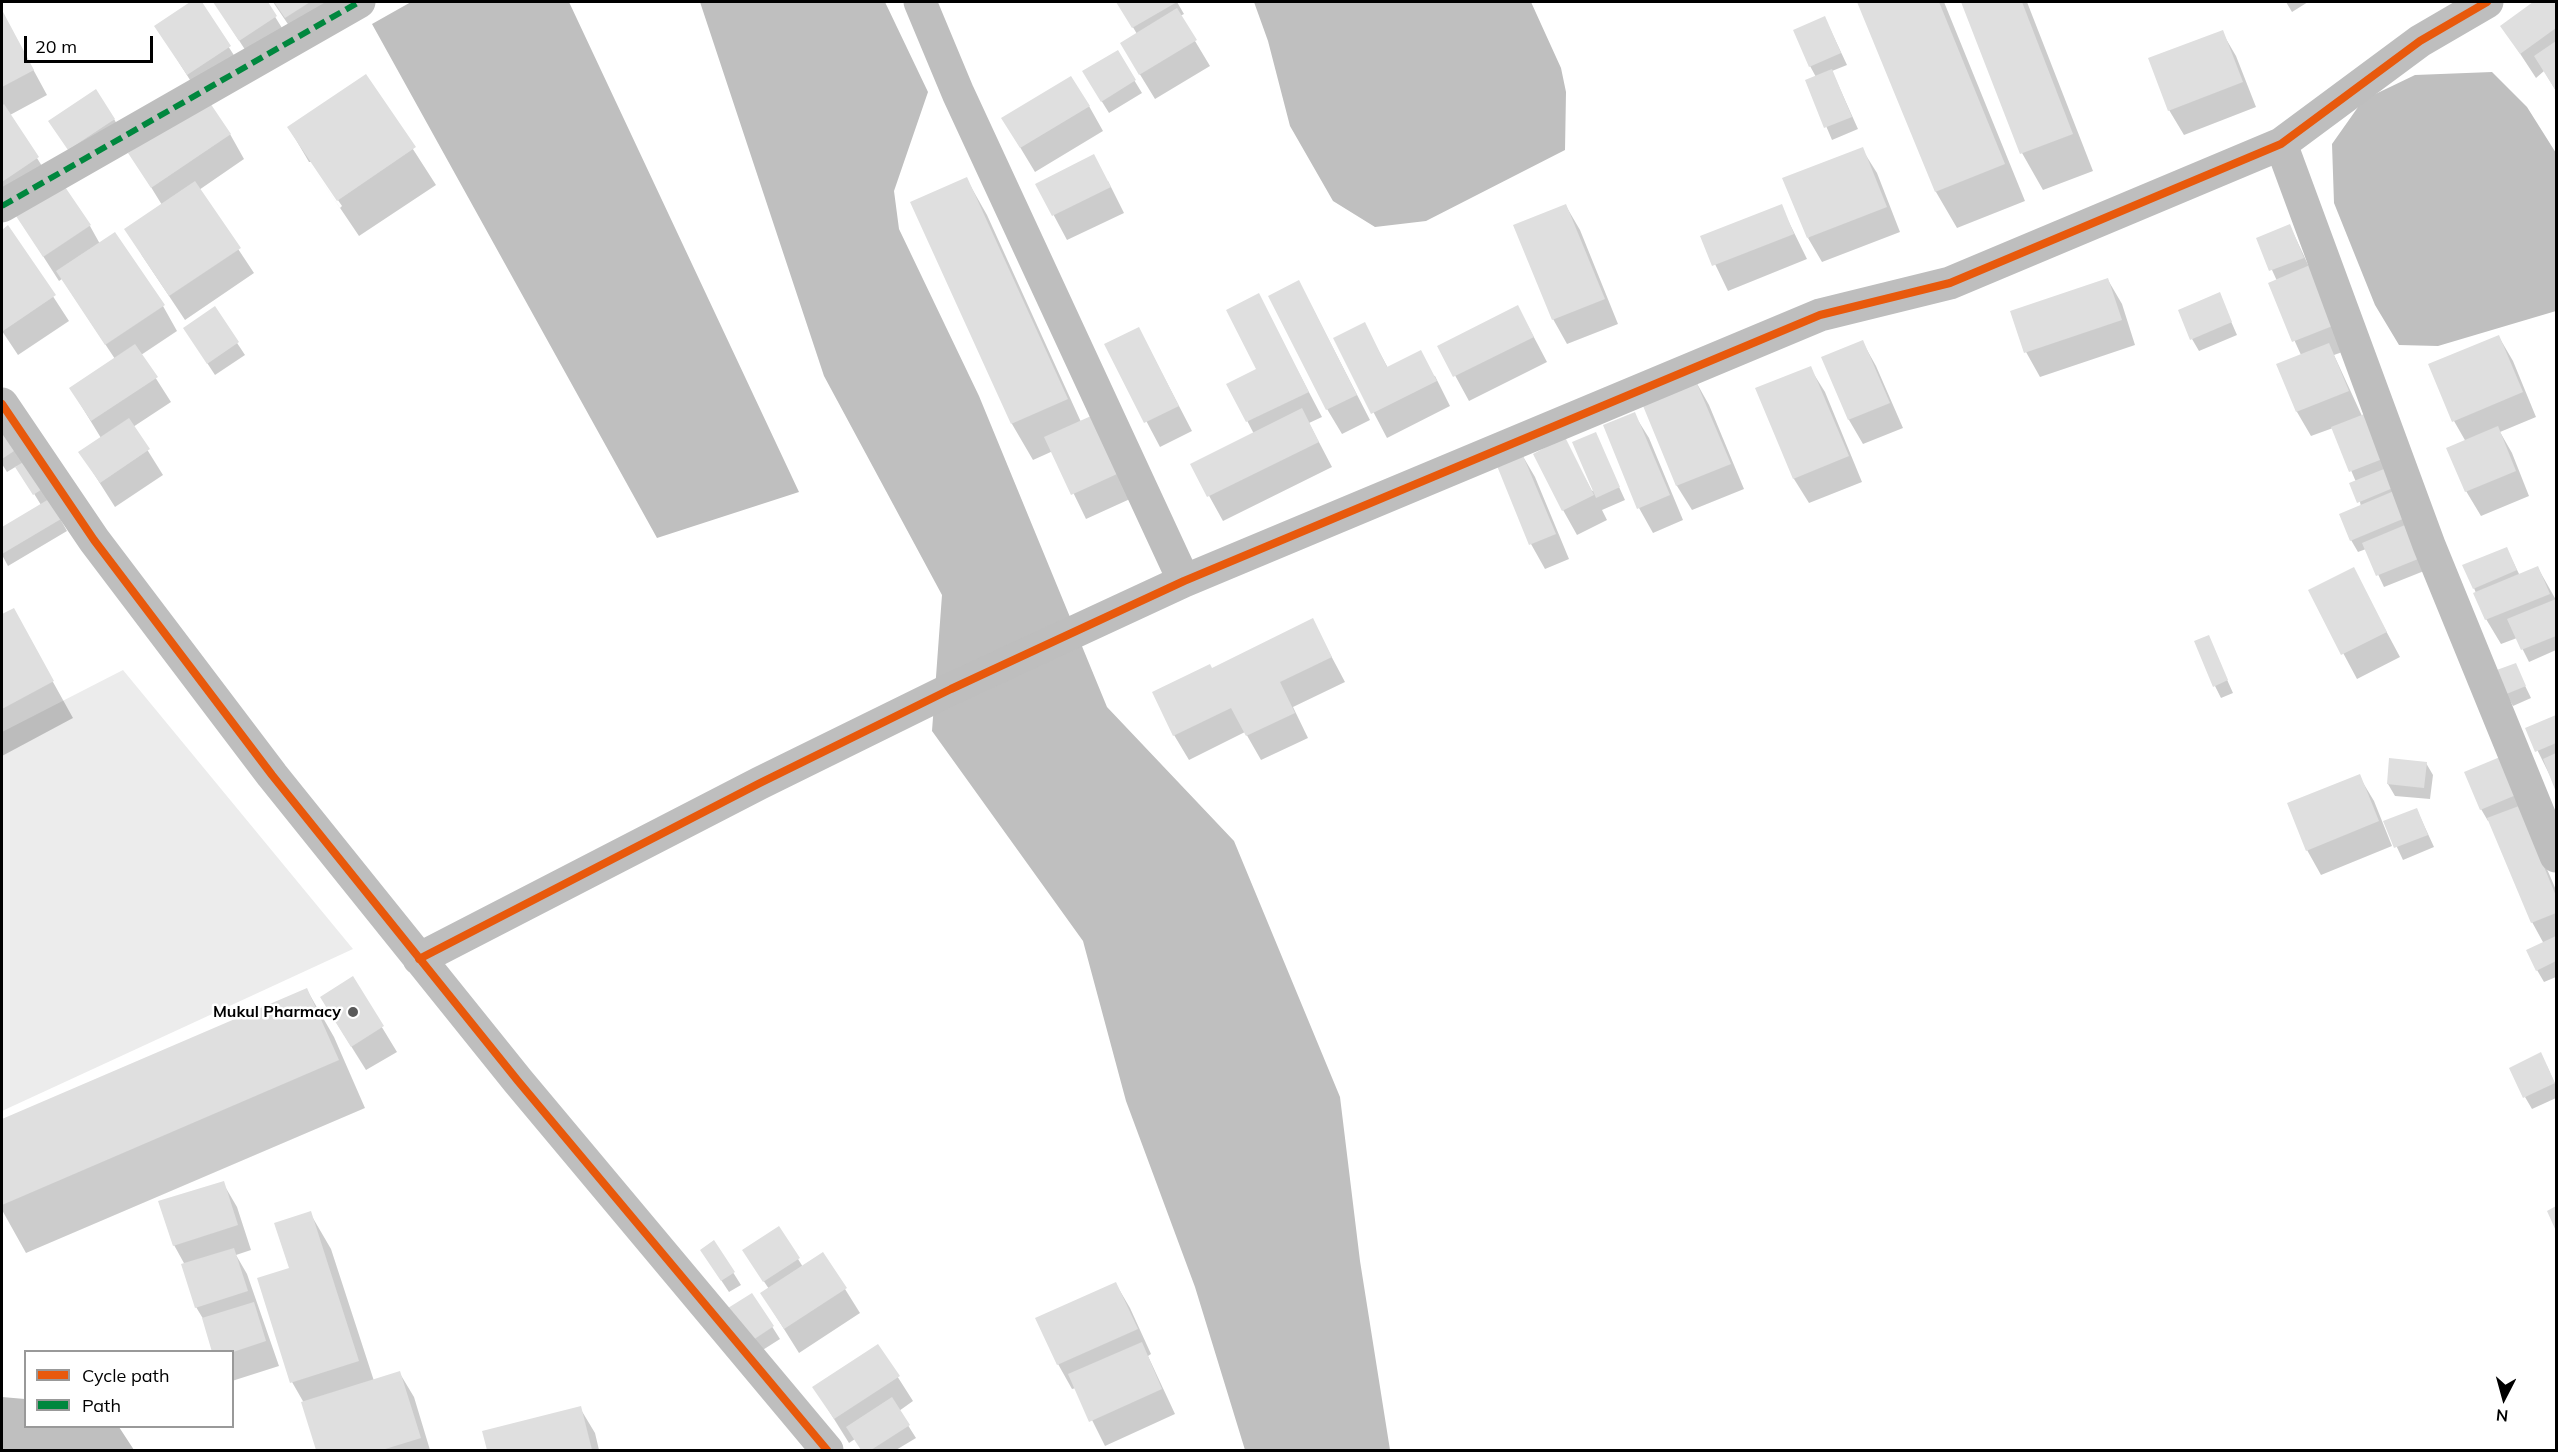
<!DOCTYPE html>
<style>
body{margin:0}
#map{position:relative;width:2558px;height:1452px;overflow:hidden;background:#fff;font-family:Mulish,sans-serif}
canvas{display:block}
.frame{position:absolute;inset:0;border:3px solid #000;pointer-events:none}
.legend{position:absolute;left:24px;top:1350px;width:210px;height:78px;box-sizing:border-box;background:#fff;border:2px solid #999;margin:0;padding:8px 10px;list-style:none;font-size:18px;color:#000}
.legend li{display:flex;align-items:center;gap:12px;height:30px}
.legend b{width:30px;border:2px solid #999}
.north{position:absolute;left:2474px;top:1368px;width:60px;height:60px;-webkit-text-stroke:4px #fff;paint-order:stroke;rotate:186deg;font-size:16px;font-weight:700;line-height:24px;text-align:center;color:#000}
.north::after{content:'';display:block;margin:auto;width:21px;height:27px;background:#000;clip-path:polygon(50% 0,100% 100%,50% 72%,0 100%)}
.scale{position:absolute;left:24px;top:36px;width:129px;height:27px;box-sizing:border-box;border:3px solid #000;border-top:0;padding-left:8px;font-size:18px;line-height:21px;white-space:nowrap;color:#000;-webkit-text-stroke:4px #fff;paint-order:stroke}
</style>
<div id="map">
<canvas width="2558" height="1452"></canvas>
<div class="frame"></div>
<ul class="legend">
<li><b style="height:8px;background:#e8590c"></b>Cycle path</li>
<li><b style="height:8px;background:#00873e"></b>Path</li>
</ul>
<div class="north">N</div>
<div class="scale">20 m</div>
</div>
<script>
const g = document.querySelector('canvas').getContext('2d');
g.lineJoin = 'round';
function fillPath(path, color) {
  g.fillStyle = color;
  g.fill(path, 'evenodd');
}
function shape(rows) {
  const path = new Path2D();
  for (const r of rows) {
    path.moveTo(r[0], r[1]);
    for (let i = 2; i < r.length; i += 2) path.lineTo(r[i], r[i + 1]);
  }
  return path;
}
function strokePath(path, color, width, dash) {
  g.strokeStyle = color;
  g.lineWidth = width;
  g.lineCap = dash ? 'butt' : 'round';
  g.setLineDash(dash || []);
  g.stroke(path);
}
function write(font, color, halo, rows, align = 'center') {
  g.font = font + ' Mulish,sans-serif';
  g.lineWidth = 5;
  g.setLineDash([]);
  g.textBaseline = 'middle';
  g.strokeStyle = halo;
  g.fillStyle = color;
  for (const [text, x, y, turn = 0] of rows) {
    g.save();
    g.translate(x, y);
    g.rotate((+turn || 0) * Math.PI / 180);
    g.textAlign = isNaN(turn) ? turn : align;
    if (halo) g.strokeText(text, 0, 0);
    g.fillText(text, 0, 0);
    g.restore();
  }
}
fillPath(shape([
 [123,670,353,949,2,1111,2,732]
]), '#ececec');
fillPath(shape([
 [411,2,569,2,799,492,657,538,372,24],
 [700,2,885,2,928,92,894,191,899,229,979,396,1107,707,1234,841,1340,1097,1360,1261,1390,1450,1245,1450,1195,1287,1126,1101,1083,941,932,731,942,595,824,376],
 [1254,2,1531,2,1561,68,1566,92,1565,150,1426,221,1375,227,1333,201,1290,126,1268,41],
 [2492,72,2527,107,2556,153,2556,311,2438,346,2399,345,2375,305,2334,203,2332,144,2363,100,2415,75],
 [2,1397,25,1399,26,1426,119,1427,134,1450,2,1450]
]), '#bfbfbf');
fillPath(shape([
 [193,2,200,2,244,71,202,99,156,26],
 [214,2,266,2,290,41,255,65],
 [273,2,332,2,300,42],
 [1118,2,1177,2,1184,14,1180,16,1210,66,1155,99,1136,68,1137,34],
 [1859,2,1944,2,2025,201,1957,228,1936,192],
 [1962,2,2027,2,2093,171,2043,190,2022,153],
 [2286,2,2308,2,2292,12],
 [2536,2,2556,2,2556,91,2544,71,2536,78,2502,26],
 [2,12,47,95,10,115,52,182,2,204],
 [1825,18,1847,65,1832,71,1858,129,1832,140,1807,81,1816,77,1810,66],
 [2222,32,2236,56,2256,107,2184,135,2169,110],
 [1117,52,1142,93,1109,113,1091,84],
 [366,76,436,185,359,236,309,162,340,208,342,206,312,162,309,162,289,128],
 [1089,106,1103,131,1035,172,1003,119],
 [114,119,121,131,77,161,57,133],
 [230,134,244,159,199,190,254,273,185,320,141,254,162,205,130,153],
 [1862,149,1877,173,1900,232,1822,262,1808,238],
 [966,178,987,215,1081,422,1090,418,1130,499,1086,519,1053,451,1033,460,1012,424],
 [1108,181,1124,213,1067,240,1037,184],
 [1566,206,1580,230,1618,324,1567,344,1553,319],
 [1781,206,1807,259,1728,291,1702,237],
 [16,214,90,226,100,244,163,306,177,331,141,355,171,402,133,427,163,475,115,507,80,452,101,438,71,389,115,359,62,279,59,281],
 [2290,226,2348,350,2334,355,2362,416,2366,415,2424,571,2384,587,2366,549,2358,552,2351,540,2361,507,2356,482,2333,428,2311,436,2297,412,2278,364,2301,355,2269,284,2277,281,2258,239],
 [8,227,69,321,18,355,2,331,2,231],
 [2108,280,2122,304,2135,345,2040,377,2026,352],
 [2219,294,2237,335,2199,351,2192,339],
 [1258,295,1322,417,1309,423,1332,467,1223,521,1192,465,1254,434,1228,384,1258,370],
 [1312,307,1370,420,1342,434,1327,409],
 [1518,307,1547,362,1469,401,1439,346],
 [214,308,245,355,215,375,192,340],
 [1364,324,1388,368,1435,376,1450,406,1387,438,1335,339],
 [1139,329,1192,431,1160,447,1106,345],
 [2499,337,2513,361,2536,417,2500,432,2512,453,2529,496,2481,516,2466,491,2466,442,2454,421],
 [1862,341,1876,366,1903,428,1863,444,1849,420,1823,358],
 [1810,368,1825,392,1862,482,1809,503,1794,479,1757,389],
 [1695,380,1709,405,1744,489,1692,510,1677,486,1643,402],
 [1634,414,1649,438,1683,520,1653,533,1639,508],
 [2,416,67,531,8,566,2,555,2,528,41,505,17,466,7,472,2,464],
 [1595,434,1625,500,1602,510,1607,520,1577,535,1563,510,1564,439,1592,491,1594,490],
 [1521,453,1535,477,1569,559,1545,569,1531,544],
 [2507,549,2520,576,2538,568,2556,600,2556,650,2529,662,2517,638,2501,644,2486,619,2474,588],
 [2353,569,2400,657,2357,679,2310,591],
 [13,610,73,718,2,756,2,616],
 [1312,620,1345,682,1293,707,1308,738,1261,760,1245,732,1189,760,1174,735],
 [2208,637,2233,693,2221,698,2215,686],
 [2515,665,2531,698,2513,706,2506,694],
 [2556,717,2556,788,2527,729],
 [2500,759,2556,890,2556,977,2544,982,2537,970,2544,944,2532,922,2490,821,2488,821,2481,809],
 [2426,763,2433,775,2430,799,2395,796,2388,784],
 [2359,776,2374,801,2392,846,2321,875,2307,850],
 [2417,810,2434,847,2403,860,2385,822],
 [352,978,397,1052,366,1070,336,1022],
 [307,990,334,1037,365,1108,26,1253,2,1210,2,1121],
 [2547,1066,2556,1086,2556,1098,2532,1109,2525,1097],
 [223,1183,237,1207,251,1250,236,1255,247,1274,279,1366,232,1381,232,1352,205,1322,196,1307,185,1265,174,1245],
 [310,1213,331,1249,374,1381,399,1372,414,1397,430,1450,318,1450,304,1403,292,1382,291,1269],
 [714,1242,741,1285,729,1292,709,1262],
 [798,1259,803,1267,845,1289,860,1313,799,1353,762,1294,769,1289,751,1262],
 [1116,1284,1130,1308,1151,1354,1148,1356,1175,1414,1105,1446,1076,1388,1072,1389,1058,1364],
 [752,1295,780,1339,758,1353,737,1321],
 [878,1346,913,1401,899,1411,916,1438,896,1450,862,1450,855,1439,849,1443,814,1387],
 [580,1408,595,1433,599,1450,489,1450,484,1432]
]), '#0003');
fillPath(shape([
 [190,2,202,2,231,46,187,75,154,26],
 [213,2,268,2,277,16,239,41],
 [274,2,310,2,285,18],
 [1116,2,1177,2,1132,28],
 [1857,2,1939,2,2005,164,1935,192],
 [1961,2,2022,2,2073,134,2020,154],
 [2533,2,2556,2,2556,28,2520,54,2500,26],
 [1177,8,1197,40,1139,75,1120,43],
 [2,10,34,70,2,87],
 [1825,16,1841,53,1809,67,1793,30],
 [2223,30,2243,82,2168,111,2148,58],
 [2556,41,2556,91,2534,56],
 [1118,50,1136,80,1101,102,1082,71],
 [1832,69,1852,117,1824,128,1805,80],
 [366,74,416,147,337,201,287,127],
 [1071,76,1090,106,1020,148,1001,118],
 [96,89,115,119,68,150,48,121],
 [208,100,231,134,151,188,128,153],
 [4,104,39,157,2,182,2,106],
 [1863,147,1887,207,1807,238,1782,178],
 [1094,154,1111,187,1052,216,1035,184],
 [967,177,1068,399,1011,424,910,202],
 [61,181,91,225,43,257,14,213],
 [195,181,241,248,169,296,124,229],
 [1566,204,1605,299,1552,320,1513,225],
 [1782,204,1794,234,1712,266,1700,236],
 [2290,224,2304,258,2269,271,2256,238],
 [8,225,56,295,3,331,2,230],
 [115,232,165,305,105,345,56,271],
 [2310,265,2335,325,2292,342,2268,283],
 [2108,278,2122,320,2024,353,2010,311],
 [1299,280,1357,395,1326,410,1268,296],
 [2220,292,2232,322,2190,340,2178,310],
 [1259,293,1309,392,1246,422,1226,384,1256,369,1226,310],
 [1518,305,1534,337,1453,377,1437,346],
 [215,306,239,342,207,364,183,328],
 [1365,322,1387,367,1421,350,1437,381,1371,414,1333,338],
 [1139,327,1179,406,1144,423,1104,344],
 [2499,335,2523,392,2452,422,2428,364],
 [1863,340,1890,403,1848,420,1821,357],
 [2329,343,2349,391,2296,412,2276,364],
 [135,344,158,377,91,421,69,388],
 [1811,366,1849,456,1793,479,1755,388],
 [1695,379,1731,464,1676,486,1641,401],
 [1302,408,1319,442,1207,497,1190,464],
 [1635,412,1670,495,1637,509,1603,425],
 [2,413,23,445,2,459],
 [2367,413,2385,458,2349,472,2331,427],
 [1091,416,1117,474,1071,495,1044,437],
 [129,418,150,449,100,483,78,452],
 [2498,426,2516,471,2465,492,2446,448],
 [1596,432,1620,487,1596,498,1572,442],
 [1565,437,1594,495,1562,511,1533,454],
 [1521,451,1556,534,1529,545,1495,461],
 [30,458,47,486,33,495,15,467],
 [2384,469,2393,488,2357,503,2349,483],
 [2394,491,2405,518,2350,541,2339,514],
 [49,499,61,519,2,554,2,527],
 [2405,525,2418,559,2376,576,2362,543],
 [2507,547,2517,570,2473,589,2462,565],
 [2538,566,2550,594,2485,620,2473,593],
 [2354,567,2387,632,2341,655,2308,590],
 [2556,599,2556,636,2521,650,2507,619],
 [14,608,54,681,2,709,2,614],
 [1313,618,1332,657,1280,682,1295,713,1246,736,1231,708,1173,736,1152,692,1210,664,1212,668],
 [2209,635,2228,680,2213,687,2194,641],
 [2516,663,2526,686,2504,695,2494,671],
 [2556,715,2556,743,2535,752,2525,728],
 [2556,753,2556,792,2543,759],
 [2500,757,2516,795,2480,810,2464,772],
 [2389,758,2427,762,2424,788,2387,784],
 [2360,774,2379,821,2306,851,2287,803],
 [2519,806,2556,896,2556,913,2531,923,2487,818],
 [2417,808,2428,835,2394,848,2383,821],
 [2556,936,2556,961,2536,971,2526,950],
 [353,976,384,1026,351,1047,320,997],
 [307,988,339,1060,2,1205,2,1119],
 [2541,1052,2555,1083,2523,1098,2509,1068],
 [224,1181,238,1225,173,1246,158,1201],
 [2556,1206,2556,1231,2547,1211],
 [311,1211,359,1361,290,1383,257,1278,289,1268,274,1223],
 [779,1226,800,1258,763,1282,742,1250],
 [714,1240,735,1272,721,1281,700,1250],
 [234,1248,248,1291,195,1308,181,1264],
 [823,1252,847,1288,784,1329,760,1293],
 [1116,1282,1138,1329,1057,1365,1035,1318],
 [752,1293,774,1326,750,1342,728,1308],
 [254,1302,266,1341,233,1352,212,1352,202,1318],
 [1142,1342,1162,1389,1089,1422,1068,1374],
 [878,1344,900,1376,834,1419,812,1387],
 [400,1371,421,1438,382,1450,316,1450,301,1402],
 [892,1397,910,1425,871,1450,861,1450,846,1427],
 [581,1406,592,1450,487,1450,482,1431]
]), '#dfdfdf');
strokePath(shape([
 [920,2,958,93,1184,581],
 [2281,144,2429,545,2556,856],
 [2,206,359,2],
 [2,404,94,540,272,775,518,1081,827,1450],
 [419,959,760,783,951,689,1184,581,1820,315,1950,283,2281,144,2420,41,2487,2]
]), '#bebebe', 33);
strokePath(shape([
 [2,206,359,2]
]), '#00873e', 6, [12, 6]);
strokePath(shape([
 [2,404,94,540,272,775,518,1081,827,1450],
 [419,959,760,783,951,689,1184,581,1820,315,1950,283,2281,144,2420,41,2487,2]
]), '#e8590c', 8);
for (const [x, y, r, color] of [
 [353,1012,6,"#595959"]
]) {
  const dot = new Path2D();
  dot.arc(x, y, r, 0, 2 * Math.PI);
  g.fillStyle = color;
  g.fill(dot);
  strokePath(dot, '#fff', 2);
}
write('bold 16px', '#000', '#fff', [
 ["Mukul Pharmacy",341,1012]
], 'right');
</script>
